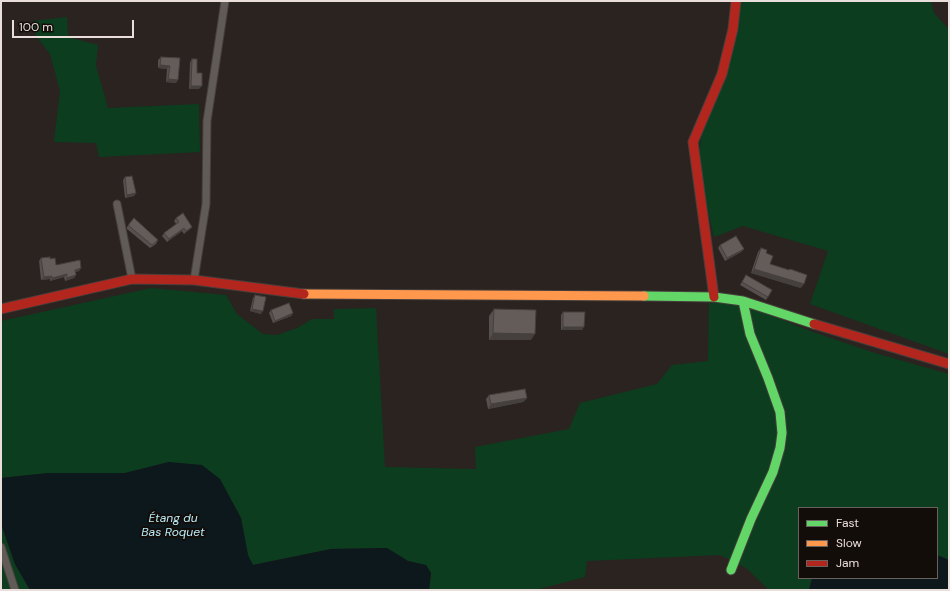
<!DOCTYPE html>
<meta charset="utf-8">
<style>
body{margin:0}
#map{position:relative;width:950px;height:591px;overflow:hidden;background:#2b2320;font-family:"DM Sans",sans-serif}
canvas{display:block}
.frame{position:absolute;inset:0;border:2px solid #e9deda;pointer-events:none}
.legend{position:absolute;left:798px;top:507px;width:140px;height:72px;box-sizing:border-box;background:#130d0a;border:1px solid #69615d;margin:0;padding:5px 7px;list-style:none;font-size:12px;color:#e9deda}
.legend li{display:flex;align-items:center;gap:8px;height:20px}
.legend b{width:20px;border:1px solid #69615d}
.scale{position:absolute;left:12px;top:20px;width:122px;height:18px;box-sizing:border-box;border:2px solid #e9deda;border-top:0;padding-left:5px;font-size:12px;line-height:14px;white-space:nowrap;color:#e9deda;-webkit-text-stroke:3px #130d0a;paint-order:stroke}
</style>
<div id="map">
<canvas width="950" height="591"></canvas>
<div class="frame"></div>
<ul class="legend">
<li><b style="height:5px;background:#63d668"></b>Fast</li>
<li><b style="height:5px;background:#ff974d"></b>Slow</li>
<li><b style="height:5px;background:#b3261e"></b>Jam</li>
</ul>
<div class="scale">100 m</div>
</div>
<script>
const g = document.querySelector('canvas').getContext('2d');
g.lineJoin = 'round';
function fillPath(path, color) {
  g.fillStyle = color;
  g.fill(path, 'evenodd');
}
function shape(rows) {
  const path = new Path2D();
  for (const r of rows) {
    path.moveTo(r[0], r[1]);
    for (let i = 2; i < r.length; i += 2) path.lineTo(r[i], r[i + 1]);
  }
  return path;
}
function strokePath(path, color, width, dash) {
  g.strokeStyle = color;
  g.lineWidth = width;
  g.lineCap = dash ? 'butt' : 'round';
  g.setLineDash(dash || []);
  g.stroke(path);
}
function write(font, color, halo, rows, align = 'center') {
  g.font = font + ' "DM Sans",sans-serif';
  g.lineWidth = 4;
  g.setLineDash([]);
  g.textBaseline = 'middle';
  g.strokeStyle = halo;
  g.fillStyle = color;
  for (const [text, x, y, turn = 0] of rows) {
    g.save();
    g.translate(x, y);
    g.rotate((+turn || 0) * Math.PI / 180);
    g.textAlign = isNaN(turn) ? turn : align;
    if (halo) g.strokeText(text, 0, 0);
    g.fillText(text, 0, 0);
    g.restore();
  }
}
fillPath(shape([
 [740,1,931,1,934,13,949,29,949,354,810,304,828,251,743,226,714,237,705,198,699,155,702,131],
 [67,17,68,37,98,45,96,66,108,108,199,104,200,152,99,157,96,143,54,142,60,91,50,54,36,36,33,21],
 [151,288,226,295,237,314,263,334,277,335,297,328,312,319,334,319,334,309,376,308,385,467,476,469,475,447,569,429,580,403,657,384,672,365,708,361,709,303,723,303,752,308,813,332,875,353,949,374,949,560,937,555,937,508,799,508,799,578,812,578,809,590,767,590,767,588,746,568,720,555,587,561,585,577,535,590,429,590,431,573,426,565,408,561,387,548,331,549,252,565,248,555,241,518,220,479,169,462,125,473,48,473,1,478,1,321],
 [1,524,15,564,30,590,1,590]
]), '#0c3d1f');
fillPath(shape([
 [169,462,202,465,220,479,241,518,248,555,253,565,331,549,387,548,408,561,426,565,431,573,429,590,30,590,15,564,1,524,1,478,48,473,125,473],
 [937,555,949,560,949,590,809,590,812,578,937,578]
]), '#0c181b');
const street = shape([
 [117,204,132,279],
 [194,280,206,204,207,121,225,1],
 [1,547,15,590]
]);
const fast = shape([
 [644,296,714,297,743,301,814,324],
 [731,570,751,519,773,472,780,448,782,433,780,412,768,378,750,334,743,301]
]);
const slow = shape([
 [304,294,644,296]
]);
const jam = shape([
 [714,297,693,142,722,74,733,29,736,1],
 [1,309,132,279,194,280,304,294],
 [814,324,949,364]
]);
strokePath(street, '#463f3c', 9);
strokePath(fast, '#463f3c', 11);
strokePath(slow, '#463f3c', 11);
strokePath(jam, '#463f3c', 11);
strokePath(street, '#615b58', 7);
strokePath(fast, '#63d668', 9);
strokePath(slow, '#ff974d', 9);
strokePath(jam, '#b3261e', 9);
fillPath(shape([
 [161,57,180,58,176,83,166,82,167,69,158,68,158,60],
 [192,59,197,73,199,89,189,89,190,63],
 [125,177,136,193,134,196,125,198,123,180],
 [176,218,192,227,190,229,184,234,182,231,167,242,162,236,164,233,176,224,174,221],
 [129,224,158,240,156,244,150,248,127,229,127,227],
 [720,245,744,249,741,252,725,261,718,248],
 [761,248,766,253,770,264,801,288,751,273,758,252],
 [41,258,56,265,81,268,79,271,75,272,76,275,74,278,65,281,64,277,50,281,50,279,41,280,39,261],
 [746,275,772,290,766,300,740,285],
 [255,295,261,314,250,311,253,298],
 [494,309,531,340,489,340,489,316],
 [271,310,293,313,291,316,273,323,269,313],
 [563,312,582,330,561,330,561,315],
 [489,395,527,398,523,402,488,409,486,399]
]), '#554f4d');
fillPath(shape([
 [160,65,170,66,167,69,158,68],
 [168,79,178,80,176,83,166,82],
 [191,86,202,86,199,89,189,89],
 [136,193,134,196,125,198,127,195],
 [192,227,190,229,184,234,186,231],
 [184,228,182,231,167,242,169,239],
 [744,249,741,252,725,261,727,258],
 [81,268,79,271,73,273,75,270],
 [754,269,804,284,801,288,751,273],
 [67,274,64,277,50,281,52,278],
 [76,275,74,278,65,281,67,278],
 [52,276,50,279,41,280,44,277],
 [252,309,263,311,261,314,250,311],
 [293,313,291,316,273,323,275,321],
 [563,327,584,327,582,330,561,330],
 [493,333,535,334,531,340,489,340],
 [527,398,523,402,488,409,491,404]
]), '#45403e');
const building = shape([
 [161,57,180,58,178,80,168,79,170,66,160,65,161,57],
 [192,59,197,59,197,73,202,73,202,86,191,86,192,59],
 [132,176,136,193,127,195,125,177,132,176],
 [183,213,192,227,186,231,184,228,169,239,164,233,179,222,176,218,183,213],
 [134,218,158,240,152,245,129,226,129,224,134,218],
 [736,236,744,249,727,258,720,245,736,236],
 [761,248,767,250,766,253,773,256,770,264,789,270,790,269,807,275,804,284,754,269,761,248],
 [50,257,50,259,55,258,56,265,80,260,81,268,75,270,76,275,67,278,67,274,52,278,52,276,44,277,41,258,50,257],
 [746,275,772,290,768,297,742,282,746,275],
 [255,295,266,297,263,311,252,309,255,295],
 [289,303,293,313,275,321,271,310,289,303],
 [494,309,536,310,535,334,493,333,494,309],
 [563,312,585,312,584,327,563,327,563,312],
 [525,389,527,398,491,404,489,395,525,389]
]);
fillPath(building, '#635c59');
strokePath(building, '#45403e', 1);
write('italic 12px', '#b9eaf7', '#130d0a', [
 ["Étang du",173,519],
 ["Bas Roquet",173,533]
]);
</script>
